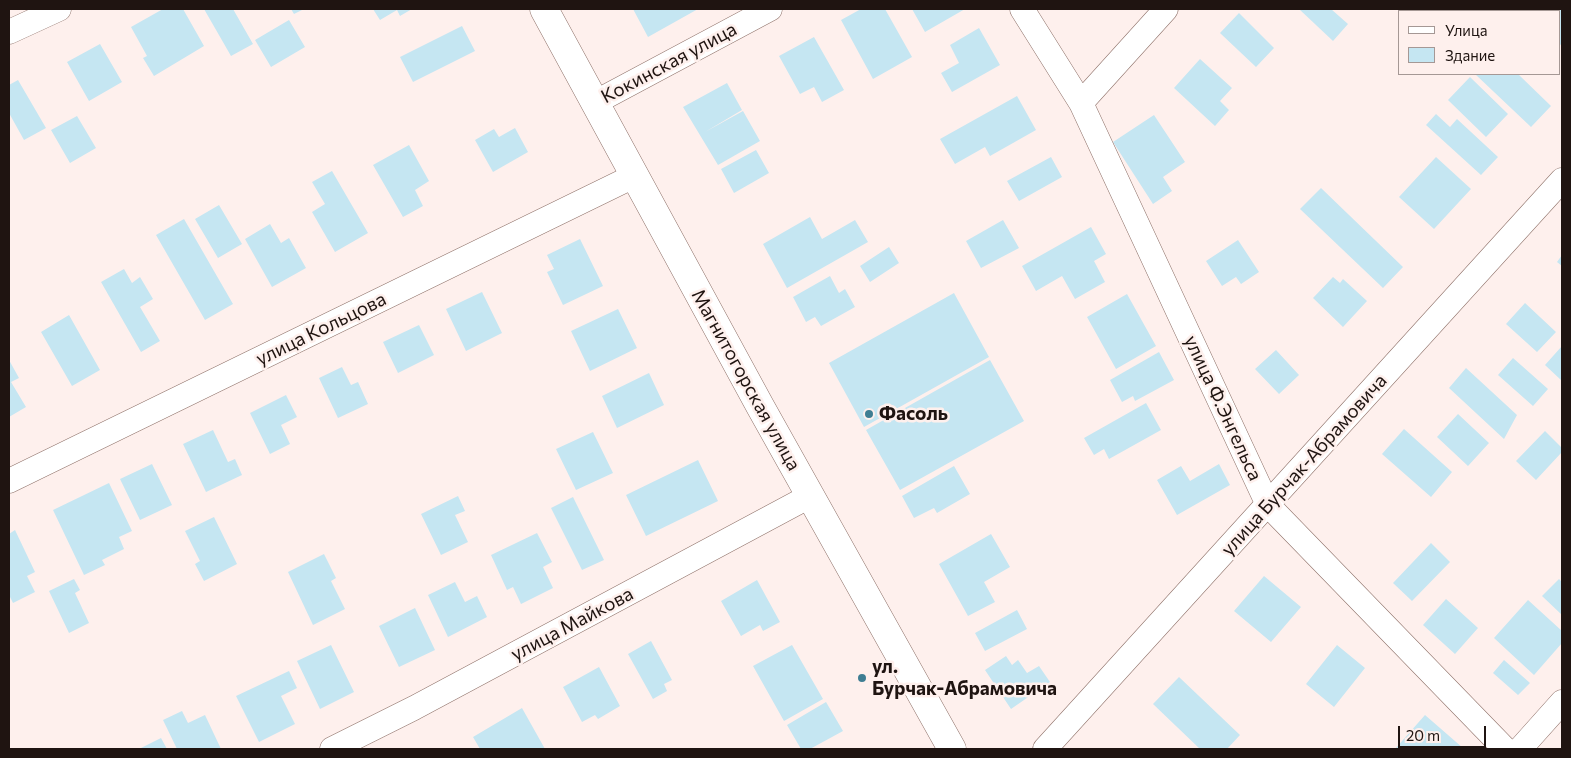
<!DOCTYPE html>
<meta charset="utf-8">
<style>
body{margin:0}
#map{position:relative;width:1571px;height:758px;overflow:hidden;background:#fef0ed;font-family:Commissioner,sans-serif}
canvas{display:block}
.frame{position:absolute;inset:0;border:10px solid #1f1411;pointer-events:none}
.legend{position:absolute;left:1398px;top:10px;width:162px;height:65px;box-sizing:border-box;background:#fef0ed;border:1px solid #a59895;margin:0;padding:6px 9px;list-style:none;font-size:15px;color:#1f1411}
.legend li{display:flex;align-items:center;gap:10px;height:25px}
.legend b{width:25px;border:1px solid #a59895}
.scale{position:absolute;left:1398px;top:726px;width:88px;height:22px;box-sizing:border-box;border:2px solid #1f1411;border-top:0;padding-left:6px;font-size:15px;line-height:18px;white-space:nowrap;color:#1f1411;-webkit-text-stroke:4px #fef0ed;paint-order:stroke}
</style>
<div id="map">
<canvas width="1571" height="758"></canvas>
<div class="frame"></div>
<ul class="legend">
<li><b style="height:6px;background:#fff"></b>Улица</li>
<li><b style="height:14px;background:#c5e6f2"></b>Здание</li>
</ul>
<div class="scale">20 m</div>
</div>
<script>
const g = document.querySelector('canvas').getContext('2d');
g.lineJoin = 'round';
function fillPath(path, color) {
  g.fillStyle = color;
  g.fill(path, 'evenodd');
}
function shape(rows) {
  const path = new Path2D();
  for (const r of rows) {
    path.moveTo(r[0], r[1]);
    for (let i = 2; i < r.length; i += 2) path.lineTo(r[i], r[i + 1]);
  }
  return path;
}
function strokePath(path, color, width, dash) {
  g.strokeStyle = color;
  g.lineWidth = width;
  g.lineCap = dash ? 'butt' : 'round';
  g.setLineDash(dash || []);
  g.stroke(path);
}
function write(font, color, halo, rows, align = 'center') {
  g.font = font + ' Commissioner,sans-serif';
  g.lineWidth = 5;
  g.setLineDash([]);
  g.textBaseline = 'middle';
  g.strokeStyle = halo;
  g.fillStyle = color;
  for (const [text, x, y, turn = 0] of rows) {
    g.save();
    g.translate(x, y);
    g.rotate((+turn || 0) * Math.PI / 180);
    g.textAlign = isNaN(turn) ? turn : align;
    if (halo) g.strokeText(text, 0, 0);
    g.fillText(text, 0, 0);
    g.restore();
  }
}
fillPath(shape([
 [163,9,183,9,204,46,154,76,143,58,147,56,131,27],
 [204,9,233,9,253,44,231,56],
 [291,9,304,9,294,14],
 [373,9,412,9,400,16,397,10,380,20],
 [633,9,698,9,648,37],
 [861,9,885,9,912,57,873,79,841,20],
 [912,9,965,9,925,32],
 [1299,9,1331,9,1348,24,1333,41],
 [1478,9,1515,9,1517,11,1476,11],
 [1552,9,1562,9,1562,47,1560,44,1560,11,1550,11],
 [1239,13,1274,48,1256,67,1220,33],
 [289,20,305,47,271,67,255,40],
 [462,26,475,51,413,82,400,57],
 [979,28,1000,65,952,92,941,73,959,63,950,45],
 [814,37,844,90,822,102,814,87,800,94,779,56],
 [100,44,122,82,89,101,67,62],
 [1200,59,1232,88,1220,101,1229,110,1215,126,1174,88],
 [1475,74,1518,74,1551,106,1531,127],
 [1470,77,1508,114,1486,137,1448,100],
 [18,80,46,128,24,140,9,113,9,85],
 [727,83,742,110,705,132,743,111,760,141,718,165,683,107],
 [1017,96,1036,130,990,156,985,147,955,164,940,139],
 [1436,114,1450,127,1457,119,1498,157,1481,175,1426,125],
 [1154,115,1185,162,1163,177,1172,191,1153,204,1113,142],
 [77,116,96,148,70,163,51,130],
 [515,128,528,152,493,172,475,140,494,129,499,137],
 [409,145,429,181,415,190,423,206,403,217,373,165],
 [756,150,769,173,734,193,721,169],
 [1051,157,1062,177,1019,201,1007,181],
 [1436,157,1471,189,1434,229,1399,197],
 [332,171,368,233,335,252,312,212,325,204,312,182],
 [1321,188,1403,267,1383,288,1300,209],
 [219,205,242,244,218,258,195,219],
 [810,217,822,239,855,220,868,242,787,288,763,244],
 [184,219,233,304,205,320,156,235],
 [1003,220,1019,248,981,268,966,241],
 [270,224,281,243,289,238,306,268,272,287,245,239],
 [1091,227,1106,254,1094,261,1105,282,1075,299,1062,276,1036,291,1022,266],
 [580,239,603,286,563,305,547,272,554,269,547,255],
 [1238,240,1259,272,1241,284,1236,277,1222,286,1206,261],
 [889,247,899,263,870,282,860,266],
 [1562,255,1562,266,1557,262],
 [124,269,132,283,140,277,153,299,140,307,160,341,141,352,101,282],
 [830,276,839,293,845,289,855,307,821,326,815,317,806,322,793,297],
 [1333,277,1340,283,1343,279,1367,301,1343,327,1313,298],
 [482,292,502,333,466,351,446,309],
 [954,293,989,357,864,427,829,363],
 [1127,294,1156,346,1116,369,1087,317],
 [1525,303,1556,332,1537,352,1506,324],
 [618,309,637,348,590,371,571,331],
 [69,315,100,370,72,386,41,332],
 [419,325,434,355,398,373,383,342],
 [1562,346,1562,381,1545,365],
 [1276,350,1299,375,1279,394,1255,369],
 [1159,352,1174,380,1135,401,1133,396,1122,402,1110,380],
 [1513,358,1548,389,1533,406,1498,375],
 [9,360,19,378,11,382,26,407,9,417],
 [990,360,1024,421,900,490,866,430],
 [342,367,351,385,358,382,368,404,338,418,319,378],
 [1466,368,1517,415,1504,439,1449,388],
 [649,373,664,405,617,428,602,396],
 [286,395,297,417,281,425,290,444,270,454,250,413],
 [1146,403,1161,430,1109,459,1104,449,1094,455,1084,438],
 [1458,414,1489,443,1468,466,1437,437],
 [1404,429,1452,472,1431,497,1382,454],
 [213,430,228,462,235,459,242,475,206,492,183,444],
 [1545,431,1562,448,1562,452,1536,480,1516,461],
 [593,432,613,473,576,490,556,449],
 [698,460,718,501,646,536,626,495],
 [152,464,172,505,140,520,120,479],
 [1219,464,1230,485,1177,515,1157,480,1181,466,1190,481],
 [954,466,970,494,937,513,934,508,914,518,902,496],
 [109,483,132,531,119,537,124,549,102,560,105,565,84,575,53,510],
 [458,496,465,511,455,515,468,542,441,555,421,514],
 [573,497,604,560,582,570,551,508],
 [214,517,237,564,204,581,195,564,200,561,185,531],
 [15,530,35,572,27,576,35,592,13,603,9,595,9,534],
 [537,533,552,562,543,567,553,588,521,604,513,587,507,590,491,555],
 [991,534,1010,567,984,582,995,602,968,616,939,564],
 [1431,543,1450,562,1412,601,1393,583],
 [324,554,336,578,331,581,345,609,313,625,288,572],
 [1264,576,1301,607,1271,642,1234,611],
 [74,579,80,590,75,593,89,623,69,633,49,591],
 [1559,579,1562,582,1562,615,1542,596],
 [757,580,780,622,763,631,760,625,741,636,721,601],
 [455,582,465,602,477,596,487,617,448,637,428,595],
 [1446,599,1478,628,1455,654,1423,625],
 [1528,600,1562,631,1562,643,1534,675,1494,638],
 [415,608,435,650,399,667,379,626],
 [1017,610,1027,629,985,651,975,633],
 [651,641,672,680,664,684,667,691,653,699,628,654],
 [331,645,354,692,320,709,297,661],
 [792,645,823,699,784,721,753,666],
 [1337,645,1365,668,1334,707,1306,684],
 [1006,656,1012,665,1018,660,1027,673,1039,666,1050,682,1011,709,985,670],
 [1504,660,1530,683,1518,695,1493,673],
 [599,667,620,706,598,719,595,715,582,722,563,687],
 [289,671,297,688,281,696,295,724,259,742,236,696],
 [1179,677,1240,735,1227,749,1200,749,1153,704],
 [826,702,843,731,810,749,801,749,787,725],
 [522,708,545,749,480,749,473,737],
 [182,711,188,723,205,715,221,749,177,749,163,720],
 [1425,715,1463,748,1462,749,1395,749],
 [161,738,167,749,139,749]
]), '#c5e6f2');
const minor = shape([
 [1022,9,1081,103,1268,505,1505,749],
 [9,32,59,9],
 [594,103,770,9],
 [1081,103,1166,9],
 [9,481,634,176],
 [332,749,414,708,810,496],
 [1045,749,1562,180],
 [1520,749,1562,702]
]);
const tertiary = shape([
 [544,9,760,406,952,749]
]);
strokePath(minor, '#8e7169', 25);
strokePath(tertiary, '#8e7169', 29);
strokePath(minor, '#fff', 24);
strokePath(tertiary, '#fff', 28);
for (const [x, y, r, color] of [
 [869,414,5,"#3f7e93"],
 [862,678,5,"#3f7e93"]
]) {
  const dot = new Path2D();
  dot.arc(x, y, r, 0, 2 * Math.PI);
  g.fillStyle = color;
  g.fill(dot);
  strokePath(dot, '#fef0ed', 2);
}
write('19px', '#1f1411', '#fef0ed', [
 ["Кокинская улица",669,63,-28],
 ["улица Кольцова",321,329,-26],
 ["Магнитогорская улица",746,380,61],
 ["улица Ф.Энгельса",1223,408,65],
 ["улица Бурчак-Абрамовича",1304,465,-48],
 ["улица Майкова",572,624,-28]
]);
write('bold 19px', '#1f1411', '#fef0ed', [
 ["Фасоль",879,414],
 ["ул.",872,667],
 ["Бурчак-Абрамовича",872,689]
], 'left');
</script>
